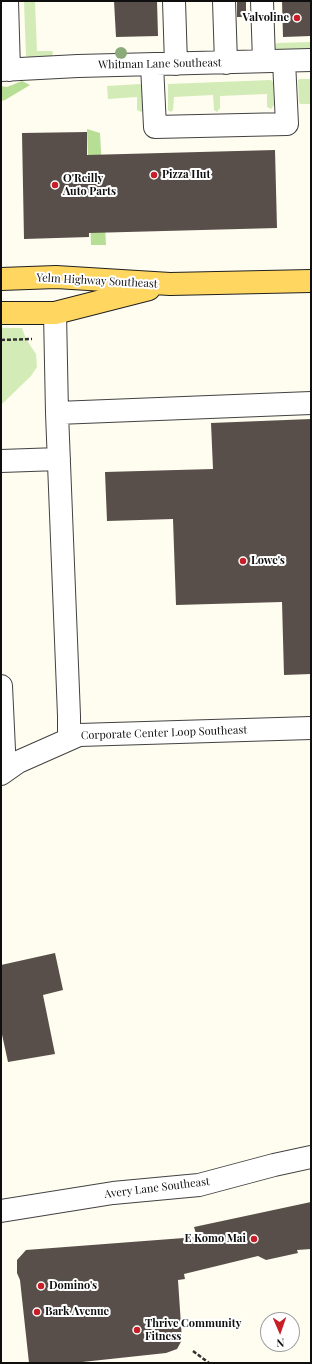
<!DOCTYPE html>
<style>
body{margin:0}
#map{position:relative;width:312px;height:1364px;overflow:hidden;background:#fffcf0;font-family:"Playfair Display",serif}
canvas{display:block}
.frame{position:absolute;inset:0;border:2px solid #0f0f0f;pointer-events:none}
.north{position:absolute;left:260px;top:1312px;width:40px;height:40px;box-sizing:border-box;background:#fff;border:1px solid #9f9f9f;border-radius:50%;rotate:178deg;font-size:11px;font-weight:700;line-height:16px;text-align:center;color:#0f0f0f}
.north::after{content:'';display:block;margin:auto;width:14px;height:18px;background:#c71e28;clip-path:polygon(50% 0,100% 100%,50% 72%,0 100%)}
</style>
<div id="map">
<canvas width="312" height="1364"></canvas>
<div class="frame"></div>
<div class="north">N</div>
</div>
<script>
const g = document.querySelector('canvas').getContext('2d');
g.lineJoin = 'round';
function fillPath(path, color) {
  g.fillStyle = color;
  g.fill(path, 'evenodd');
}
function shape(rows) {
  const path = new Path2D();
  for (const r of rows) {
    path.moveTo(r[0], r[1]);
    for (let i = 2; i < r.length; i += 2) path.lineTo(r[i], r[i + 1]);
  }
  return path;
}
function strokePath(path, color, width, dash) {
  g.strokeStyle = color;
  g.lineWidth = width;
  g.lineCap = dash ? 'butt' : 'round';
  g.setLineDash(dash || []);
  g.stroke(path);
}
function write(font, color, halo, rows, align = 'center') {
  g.font = font + ' "Playfair Display",serif';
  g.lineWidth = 4;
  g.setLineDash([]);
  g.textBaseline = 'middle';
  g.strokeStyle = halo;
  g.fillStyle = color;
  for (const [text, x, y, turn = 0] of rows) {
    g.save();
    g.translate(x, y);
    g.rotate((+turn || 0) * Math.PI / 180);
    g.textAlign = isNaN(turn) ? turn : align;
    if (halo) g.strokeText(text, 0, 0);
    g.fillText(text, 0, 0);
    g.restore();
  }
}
fillPath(shape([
 [24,1,35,1,37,51,52,51,53,52,52,57,32,58,26,56],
 [311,42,311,50,277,51,275,46,277,43],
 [300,79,311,79,311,104,300,104,299,102,298,80],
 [271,80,273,82,274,105,271,109,267,107,267,94,220,96,220,108,217,112,214,110,213,95,174,97,173,110,171,112,168,110,168,84],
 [140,84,143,86,144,110,141,112,137,110,137,97,108,99,107,86],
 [1,328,22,328,26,339,36,354,37,367,31,376,1,405]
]), '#d3ecb7');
fillPath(shape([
 [22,81,30,85,5,100,1,101,1,86,7,87],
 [87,129,100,133,106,245,91,245]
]), '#b7de95');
fillPath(shape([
 [114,1,157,1,158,36,116,37],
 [237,1,246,1,246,17,237,17],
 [282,1,311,1,311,36,283,37],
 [87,132,87,155,275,150,277,228,89,233,89,237,24,239,22,133],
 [311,419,311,674,284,675,282,602,176,605,173,519,107,521,105,472,213,469,211,423],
 [55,953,63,990,43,995,55,1054,8,1062,1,1030,1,965],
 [311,1202,311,1249,297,1250,298,1253,266,1260,258,1256,184,1274,185,1279,178,1280,182,1340,177,1349,166,1353,73,1363,29,1363,20,1280,17,1273,17,1260,26,1250,197,1237,194,1227]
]), '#584f4a');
const minor = shape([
 [7,1,9,70],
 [174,1,176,64],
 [224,1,226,63],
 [262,1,264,61],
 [152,65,155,127,287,124,284,61],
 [1,70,78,66,311,60],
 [55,313,57,413,311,403],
 [57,413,69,716,69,739],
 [1,461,59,459],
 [1,686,5,771],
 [1,774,18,762,79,735,311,728],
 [1,1211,113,1193,199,1185,274,1165,311,1157]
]);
const major = shape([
 [1,279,56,277,170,284,311,281],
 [1,313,55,313,149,289]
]);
strokePath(minor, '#424242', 24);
strokePath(major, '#202020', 24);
strokePath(shape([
 [1,340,32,339],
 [193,1351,209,1363]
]), '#313131', 2.5, [4, 2]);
strokePath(minor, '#fff', 22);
strokePath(major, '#ffd760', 22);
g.fillStyle = '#8bac7a';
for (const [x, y] of [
 [121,53]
]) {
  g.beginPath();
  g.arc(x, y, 6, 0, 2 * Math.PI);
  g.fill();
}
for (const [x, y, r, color] of [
 [297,18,4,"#c71e28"],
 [154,175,4,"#c71e28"],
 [55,185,4,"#c71e28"],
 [243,561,4,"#c71e28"],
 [254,1239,4,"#c71e28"],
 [41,1286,4,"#c71e28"],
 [37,1312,4,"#c71e28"],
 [137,1330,4,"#c71e28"]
]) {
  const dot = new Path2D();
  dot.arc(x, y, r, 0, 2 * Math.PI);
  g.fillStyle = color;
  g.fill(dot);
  strokePath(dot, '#fff', 1.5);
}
write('bold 11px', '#0f0f0f', '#fff', [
 ["Valvoline",289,18,"right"],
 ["Pizza Hut",162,175],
 ["O'Reilly",63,179],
 ["Auto Parts",63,192],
 ["Lowe's",251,561],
 ["E Komo Mai",246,1239,"right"],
 ["Domino's",49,1286],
 ["Bark Avenue",45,1312],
 ["Thrive Community",145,1324],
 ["Fitness",145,1337]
], 'left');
write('11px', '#0f0f0f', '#fff', [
 ["Whitman Lane Southeast",160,64,-1],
 ["Yelm Highway Southeast",97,281,3],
 ["Corporate Center Loop Southeast",164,733,-2],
 ["Avery Lane Southeast",157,1188,-7]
]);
</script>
